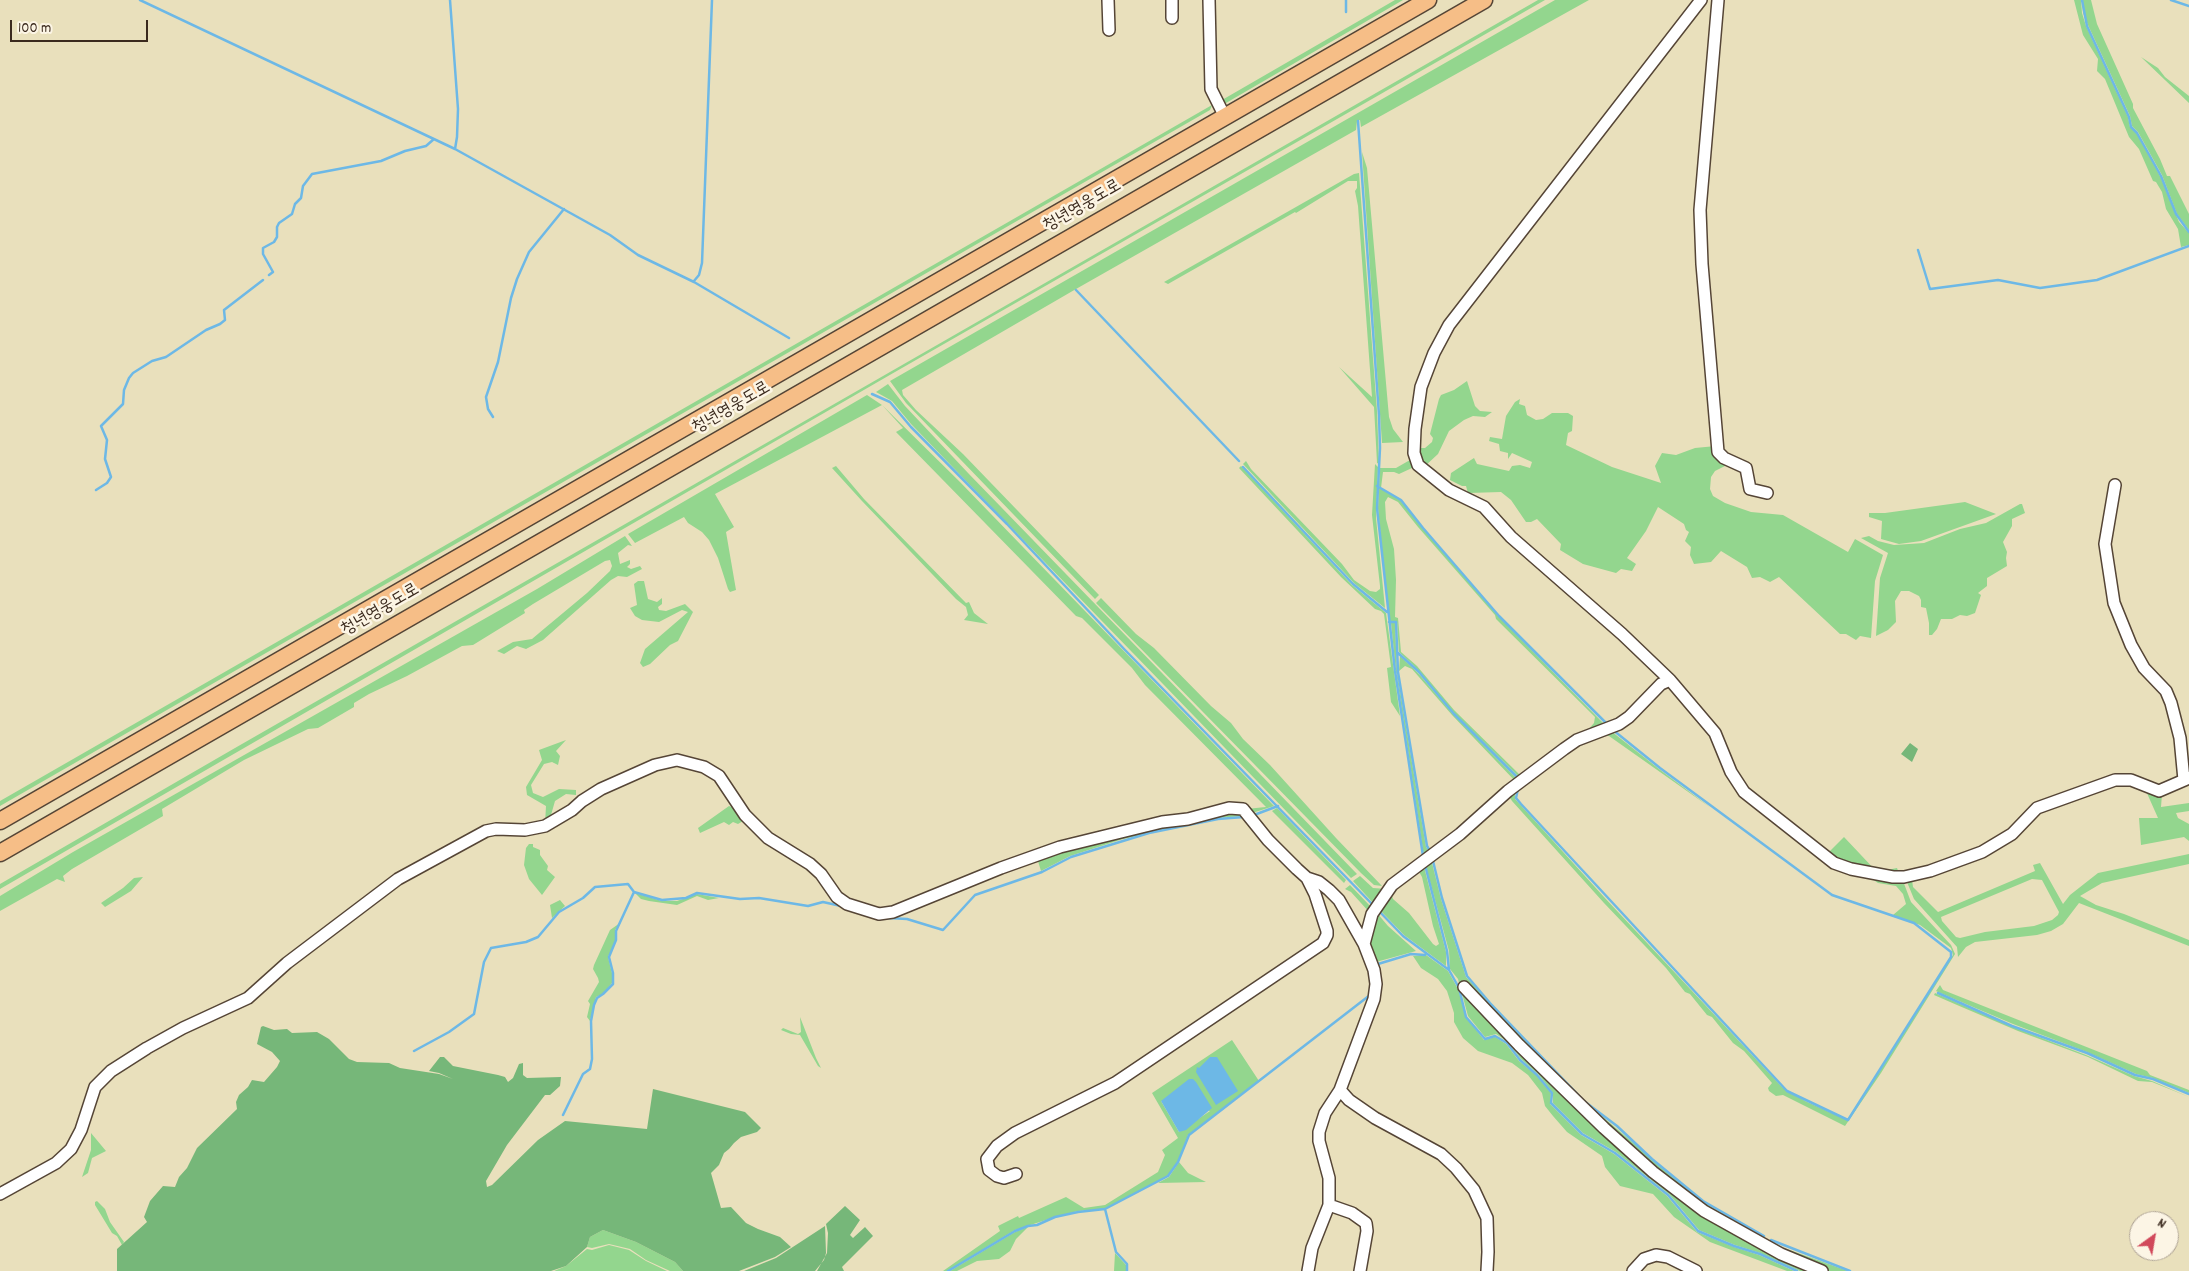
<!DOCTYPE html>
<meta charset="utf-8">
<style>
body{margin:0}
#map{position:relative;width:2189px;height:1271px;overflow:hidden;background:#e9e0bc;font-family:Dekko,sans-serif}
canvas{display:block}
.north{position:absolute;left:2129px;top:1211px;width:50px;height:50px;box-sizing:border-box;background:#fcf5e5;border:1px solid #afa495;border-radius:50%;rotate:32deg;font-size:14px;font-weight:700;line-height:20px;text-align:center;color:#3b2a1e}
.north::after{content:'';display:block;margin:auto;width:18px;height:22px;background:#d1495b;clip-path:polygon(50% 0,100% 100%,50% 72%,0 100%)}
.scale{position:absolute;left:10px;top:20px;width:138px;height:22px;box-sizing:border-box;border:2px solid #3b2a1e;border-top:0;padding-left:6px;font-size:15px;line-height:18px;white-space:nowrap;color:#3b2a1e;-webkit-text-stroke:4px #fcf5e5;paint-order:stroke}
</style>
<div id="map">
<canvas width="2189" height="1271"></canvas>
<div class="north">N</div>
<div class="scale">100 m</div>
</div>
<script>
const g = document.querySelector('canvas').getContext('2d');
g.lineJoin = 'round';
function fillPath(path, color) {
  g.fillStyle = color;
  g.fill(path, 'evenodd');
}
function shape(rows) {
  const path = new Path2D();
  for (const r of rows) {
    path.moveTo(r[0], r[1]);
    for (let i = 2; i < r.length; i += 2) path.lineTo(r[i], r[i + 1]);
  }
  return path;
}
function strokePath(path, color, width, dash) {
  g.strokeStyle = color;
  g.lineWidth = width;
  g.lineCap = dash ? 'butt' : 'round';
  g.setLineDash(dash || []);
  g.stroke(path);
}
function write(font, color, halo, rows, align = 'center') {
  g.font = font + ' Dekko,"Poor Story",sans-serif';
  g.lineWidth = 5;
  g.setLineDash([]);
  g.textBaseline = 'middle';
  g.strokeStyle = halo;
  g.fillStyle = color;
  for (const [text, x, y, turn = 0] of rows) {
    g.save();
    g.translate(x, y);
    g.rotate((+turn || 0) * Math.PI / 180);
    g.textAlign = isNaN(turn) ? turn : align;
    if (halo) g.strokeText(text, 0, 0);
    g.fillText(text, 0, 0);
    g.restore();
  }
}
fillPath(shape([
 [1395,0,1403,0,1226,103,1222,100],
 [1538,0,1545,0,895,372,0,889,0,884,235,748],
 [1555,0,1589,0,1361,127,1360,120,1357,121,1356,130,1076,289,902,390,903,395,916,410,963,454,1099,595,1095,599,906,403,890,381],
 [2074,0,2081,0,2082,13,2086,26,2128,117,2130,127,2137,133,2160,176,2179,222,2189,233,2189,245,2181,247,2178,229,2166,209,2162,192,2156,182,2153,181,2139,149,2129,137,2105,79,2097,71,2098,59,2083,35],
 [2082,0,2091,0,2097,24,2133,104,2133,108,2160,159,2167,176,2170,176,2189,214,2189,230,2177,214,2162,175,2138,132,2132,126,2130,116,2088,25,2083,13],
 [2141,57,2158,68,2165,77,2189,96,2189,103],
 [1212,105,1210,110,1116,164,0,806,0,801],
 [1362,152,1367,168,1389,417,1393,429,1403,442,1382,443],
 [1359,173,1377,411,1379,464,1377,463,1374,407,1339,367,1372,397,1358,206,1355,191,1357,188,1357,181,1348,181,1296,213,1295,212,1168,284,1164,282,1354,174],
 [1467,381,1475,406,1480,411,1492,412,1485,417,1473,416,1464,420,1449,431,1438,454,1424,467,1417,448,1425,448,1432,442,1433,438,1430,434,1439,399,1441,395,1454,390],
 [888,384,905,406,969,474,1357,874,1351,878,911,424,892,401,876,392],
 [867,395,882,405,960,482,1274,806,1249,814,1246,809,1266,807,1145,685,1132,668,1082,618,1076,616,896,432,903,428,882,405,715,494,734,527,726,532,736,590,730,592,728,589,718,558,709,540,702,532,688,523,684,517,635,543,628,534],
 [1520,399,1519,404,1525,406,1527,415,1536,420,1543,419,1552,413,1568,413,1573,416,1572,431,1568,433,1566,445,1612,467,1661,483,1655,466,1662,453,1676,455,1695,448,1716,446,1729,464,1715,471,1711,477,1710,489,1713,496,1725,503,1751,512,1783,515,1848,552,1855,539,1883,555,1875,581,1871,638,1860,636,1856,640,1846,634,1840,634,1779,577,1770,582,1760,577,1752,578,1747,567,1721,551,1711,562,1694,564,1690,555,1691,547,1685,541,1689,532,1686,530,1684,524,1658,507,1646,531,1627,558,1636,564,1632,571,1621,569,1616,573,1583,564,1560,550,1561,544,1537,519,1531,522,1526,522,1511,500,1501,492,1468,493,1466,486,1462,486,1450,480,1451,473,1474,458,1477,464,1509,471,1512,466,1520,465,1530,468,1532,462,1512,453,1508,459,1508,453,1500,451,1499,444,1489,441,1490,437,1502,439,1506,416,1515,402],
 [1410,460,1412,461,1483,512,1442,490,1412,468,1399,474,1394,472,1383,472,1381,488,1379,486,1380,468,1396,468],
 [1246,461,1251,469,1342,564,1354,580,1370,591,1376,592,1380,589,1380,586,1372,515,1375,464,1378,467,1376,518,1385,608,1354,583,1243,464],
 [836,466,864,499,966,603,969,602,974,613,988,624,964,620,968,615,966,607,956,599,862,501,832,468],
 [1241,466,1352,585,1386,613,1400,716,1391,702,1387,668,1391,667,1384,614,1381,611,1375,609,1341,577,1239,468],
 [1379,487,1400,500,1499,617,1605,725,1587,731,1594,723,1595,717,1496,619,1495,615,1418,527,1398,502,1388,497,1385,502,1386,519,1394,549,1396,580,1395,617,1398,618,1401,652,1417,666,1454,710,1522,777,1519,777,1454,713,1414,666,1399,652,1397,621,1390,621,1388,612,1378,508],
 [1965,502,1996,514,1921,541,1899,544,1881,539,1882,521,1869,517,1869,513,1885,513],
 [2020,504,2022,504,2025,513,2012,519,2012,526,2003,542,2007,552,2006,558,2007,566,1987,578,1987,586,1978,593,1981,595,1975,613,1967,616,1960,615,1952,619,1941,619,1937,629,1932,635,1929,635,1929,623,1926,608,1921,607,1921,600,1919,596,1909,591,1901,591,1895,601,1896,622,1888,630,1876,636,1880,578,1888,553,1861,538,1869,536,1878,541,1894,545,1924,543,1960,529,1986,523],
 [625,536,632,546,628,545,618,553,620,564,630,560,630,564,627,567,631,569,640,566,642,569,627,577,618,576,611,580,543,640,526,649,517,646,504,654,497,651,513,642,532,639,545,628,587,593,610,571,612,566,610,560,605,561,533,604,524,610,525,613,473,645,462,646,407,676,369,694,354,703,354,707,318,728,308,729,244,760,162,809,163,816,72,869,63,876,65,882,57,879,0,911,0,896,73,852,537,589],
 [638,581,644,581,648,599,657,602,662,598,662,604,658,607,659,610,666,611,685,604,693,612,678,641,670,645,650,664,643,667,640,663,645,649,688,612,682,610,659,622,642,620,635,616,630,608,637,605,634,584],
 [1101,598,1136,634,1154,648,1211,706,1231,723,1243,739,1270,765,1336,838,1382,886,1374,885,1361,873,1096,603],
 [1391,623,1395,623,1397,672,1426,847,1430,853,1424,857,1396,671],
 [1400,656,1419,674,1453,714,1517,779,1516,782,1452,715,1412,669,1405,666,1399,671],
 [1611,731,1659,769,1711,808,1609,736,1604,735],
 [566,740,556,751,560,756,558,765,552,762,544,764,531,785,533,793,543,797,559,789,576,790,576,795,566,794,555,801,549,822,545,824,546,806,527,795,526,787,542,760,539,750],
 [1519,786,1515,793,1515,799,1604,897,1782,1087,1805,1101,1847,1120,1953,955,1951,948,1920,925,1893,915,1906,904,1903,894,1896,886,1878,883,1866,875,1903,881,1911,902,1951,945,1955,954,1881,1073,1845,1126,1783,1095,1776,1096,1769,1091,1768,1088,1772,1083,1744,1051,1733,1043,1712,1017,1707,1015,1690,994,1685,992,1666,968,1604,903,1512,801,1509,796],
 [2146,791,2162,794,2161,807,2189,803,2189,811,2176,813,2178,818,2189,824,2189,841,2184,837,2141,845,2139,818,2158,818],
 [729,806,739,810,744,816,743,821,738,824,733,822,729,825,724,822,700,833,698,828],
 [1277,808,1346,880,1344,883,1272,811],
 [1237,809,1244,816,1218,818,1123,839,1070,856,1041,871,1037,858],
 [1844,837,1877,872,1897,868,1900,876,1881,874,1826,855],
 [529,844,533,844,533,847,540,850,540,855,548,866,547,870,555,877,542,895,529,879,524,865,526,848],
 [2189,854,2189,864,2102,883,2080,896,2096,905,2124,914,2189,940,2189,946,2079,903,2063,924,2051,931,2037,935,1975,942,1966,947,1958,957,1957,947,1914,899,1907,882,1908,880,1912,880,1913,887,1938,912,2035,871,2033,865,2040,863,2063,904,2070,895,2098,873],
 [2032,879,2042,880,2059,912,2058,915,2052,920,2034,926,1985,932,1960,938,1956,937,1942,921,1941,917],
 [1431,859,1441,899,1466,977,1584,1101,1703,1202,1764,1238,1758,1238,1705,1210,1654,1171,1603,1125,1465,986,1462,988,1472,998,1603,1130,1654,1175,1704,1213,1782,1256,1818,1271,1800,1271,1760,1253,1735,1245,1699,1230,1669,1194,1616,1152,1583,1133,1553,1103,1553,1093,1538,1074,1521,1059,1508,1042,1496,1034,1485,1037,1468,1016,1458,979,1450,969,1449,951,1425,863],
 [1423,863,1446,952,1446,966,1404,935,1380,910,1390,891,1393,899,1409,913,1433,944,1436,946,1439,944,1433,926,1422,877,1417,868],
 [1360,876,1373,888,1387,889,1375,905,1353,881],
 [143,877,131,891,105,907,101,903,123,888,134,878],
 [1350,885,1372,908,1370,913,1351,892,1345,889],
 [635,893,662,901,677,901,697,894,719,898,708,900,697,896,677,905,649,901,641,899],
 [560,900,565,906,552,918,550,905],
 [1377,913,1388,926,1416,951,1376,962,1368,946],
 [620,923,615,930,616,940,608,957,612,973,612,983,603,994,596,997,590,1021,587,1017,590,1004,588,1001,599,982,598,978,593,969,594,965,610,930],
 [1426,955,1448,971,1458,989,1466,1017,1484,1040,1495,1037,1506,1044,1519,1061,1536,1075,1551,1093,1550,1104,1581,1135,1614,1154,1667,1196,1697,1232,1734,1247,1759,1255,1794,1271,1787,1271,1710,1242,1674,1217,1653,1194,1620,1186,1605,1167,1602,1156,1567,1132,1553,1116,1545,1106,1542,1093,1528,1075,1512,1063,1478,1051,1463,1038,1454,1022,1454,1013,1447,991,1438,979,1421,968,1413,956],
 [1940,985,1943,990,2147,1071,2150,1075,2189,1090,2189,1093,2153,1078,2136,1074,2087,1052,2013,1024,1938,992,1936,991],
 [1935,993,2013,1027,2086,1055,2134,1076,2152,1081,2189,1097,2152,1082,2138,1081,2088,1057,2018,1031,1957,1005,1934,995],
 [800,1017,816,1058,821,1068,818,1066,800,1035,791,1034,781,1030,783,1028,798,1034,801,1032],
 [1232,1040,1259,1081,1188,1135,1178,1161,1168,1176,1104,1209,1078,1211,1055,1217,1015,1230,947,1271,943,1271,1000,1231,998,1226,1018,1216,1019,1218,1066,1197,1084,1208,1105,1205,1158,1172,1165,1155,1162,1150,1178,1138,1152,1093],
 [1161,1101,1210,1111,1179,1132],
 [91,1133,106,1151,92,1158,88,1173,82,1177,91,1150],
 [1179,1162,1188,1173,1206,1182,1158,1183,1169,1177],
 [97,1201,105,1209,110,1222,124,1242,122,1245,117,1236,112,1233,95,1205,95,1202],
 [1028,1227,1016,1239,1010,1251,999,1259,977,1261,957,1271,950,1271,1015,1232],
 [603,1230,636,1242,675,1262,683,1271,670,1271,646,1260,630,1249,609,1244,592,1248,587,1247,590,1237],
 [1769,1241,1784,1248,1848,1271,1826,1271,1768,1242],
 [609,1245,629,1250,646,1261,667,1271,554,1271,566,1266,587,1249,592,1250],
 [1115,1253,1126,1265,1126,1271,1114,1271]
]), '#93d68e');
fillPath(shape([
 [1910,743,1918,749,1912,762,1901,754],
 [263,1026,274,1030,287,1029,292,1033,317,1032,329,1039,349,1059,357,1062,389,1063,400,1068,439,1074,453,1079,439,1073,429,1071,440,1057,444,1057,453,1066,498,1075,505,1077,508,1082,513,1078,519,1064,523,1063,523,1075,527,1078,561,1077,560,1086,550,1095,545,1095,507,1145,486,1181,487,1187,492,1185,538,1140,565,1121,647,1129,653,1089,745,1112,761,1128,757,1132,741,1137,734,1143,729,1149,724,1153,719,1165,711,1173,721,1208,731,1207,746,1223,758,1229,780,1237,791,1247,775,1257,739,1271,683,1271,675,1262,636,1242,603,1230,590,1237,587,1247,566,1266,551,1271,117,1271,117,1249,147,1222,144,1217,150,1201,163,1186,175,1187,179,1177,187,1168,197,1148,237,1109,236,1102,239,1095,248,1087,252,1080,264,1082,277,1067,280,1061,272,1052,257,1044,261,1027],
 [845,1206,860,1220,850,1235,853,1238,865,1227,873,1236,842,1267,844,1271,817,1271,827,1253,828,1233,826,1224],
 [825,1226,826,1253,824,1260,815,1271,744,1271,776,1258]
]), '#76b779');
fillPath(shape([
 [1210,1057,1217,1057,1238,1091,1216,1105,1196,1072,1197,1067,1199,1068],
 [1189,1079,1193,1079,1196,1082,1212,1108,1186,1130,1179,1132,1161,1101]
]), '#6db8e6');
strokePath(shape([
 [140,0,455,149,610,235,638,255,694,282,789,338],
 [450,0,458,109,457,137,455,149],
 [1346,0,1346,12],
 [2082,0,2087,26,2129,117,2131,127,2137,133,2161,176,2176,214,2189,232],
 [2171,0,2189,6],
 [1358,121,1379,415,1380,448,1377,508,1395,671,1423,856],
 [1918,250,1930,289,1998,280,2040,288,2097,280,2189,246],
 [269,275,273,272,263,254,263,248,274,242,277,237,277,227,279,223,292,214,295,204,301,198,303,186,312,174,381,161,405,151,426,146,434,139],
 [694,281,699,275,702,263,712,0],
 [1076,290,1239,461],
 [872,394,890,402,911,427,1007,524,1125,650,1374,906],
 [493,417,488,409,486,397,498,362,511,298,517,279,529,252,564,209],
 [1243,467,1353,584,1387,612],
 [1377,486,1401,500,1423,528,1499,616,1606,723],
 [96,490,107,483,111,477,105,459,107,440,101,426,123,404,124,390,129,378,133,373,152,361,166,357,206,330,220,324,225,320,224,310,263,280],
 [1389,622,1396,622,1398,672,1427,846,1430,851],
 [1398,653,1419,672,1454,714,1518,778],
 [1518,789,1516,798,1521,804,1787,1091,1848,1120,1951,957,1951,952,1914,923,1832,895,1660,768,1613,730],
 [1254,815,1278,806],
 [1433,861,1442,898,1467,976,1490,1003,1584,1101,1617,1126,1652,1159,1703,1201,1764,1236],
 [1425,865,1447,951,1449,970],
 [1378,910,1403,936,1449,970,1459,988,1466,1017,1485,1039,1495,1036,1507,1043,1520,1060,1537,1075,1552,1093,1551,1103,1582,1134,1615,1153,1668,1195,1698,1231,1734,1246,1760,1254,1797,1271],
 [888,918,907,919,943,930,975,895,1042,872,1071,857,1149,833,1218,819,1244,817],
 [1378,964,1411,954,1425,955],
 [1938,993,2012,1026,2087,1053,2135,1075,2153,1079,2189,1094],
 [414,1051,449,1032,474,1014,484,962,491,948,526,942,538,937,559,912,583,898,595,887,628,884,634,892],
 [563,1115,583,1074,590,1069,592,1059,591,1021,594,1005,597,998,603,994,613,984,613,973,609,957,616,940,616,931,634,892,662,900,686,898,697,893,740,899,759,898,808,906,823,902,841,906],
 [1105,1209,1116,1252,1127,1264,1127,1271],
 [1771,1240,1850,1271],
 [948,1271,1015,1231,1028,1226,1037,1225,1055,1217,1078,1212,1105,1209,1168,1176,1178,1162,1189,1135,1370,995]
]), '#6db8e6', 2.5);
const minor = shape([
 [1108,0,1109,30],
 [1172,0,1172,18],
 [1209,0,1211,89,1225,117],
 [1701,0,1449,325,1434,353,1421,387,1415,429,1414,453,1418,465,1449,490,1484,507,1511,537,1622,634,1670,680,1715,733,1731,772,1744,792,1834,863,1851,869,1893,877,1904,877,1930,871,1982,852,2012,834,2037,808,2115,780,2131,780,2159,791,2189,778],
 [1718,0,1700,210,1702,264,1717,440,1718,452,1724,458,1746,468,1750,489,1767,493],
 [2115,485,2105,544,2114,603,2131,645,2144,668,2166,691,2171,703,2180,738,2184,780],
 [1364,944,1372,914,1392,885,1460,834,1508,791,1564,749,1577,740,1619,724,1629,717,1661,684,1670,680],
 [1464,987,1519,1045,1604,1128,1653,1172,1704,1211,1781,1254,1822,1271],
 [1340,1090,1349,1100,1375,1118,1441,1154,1456,1168,1474,1190,1487,1218,1488,1252,1487,1271],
 [1016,1174,1004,1178,997,1176,989,1170,987,1159,997,1146,1015,1133,1115,1083,1323,943,1327,935,1327,931,1315,894,1307,878],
 [0,1194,56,1163,71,1149,81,1130,95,1087,111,1071,147,1048,183,1028,248,998,287,963,398,879,486,831,496,829,525,830,545,826,572,810,582,801,601,789,655,765,677,760,704,767,719,776,745,815,768,838,810,864,821,874,837,897,847,904,879,914,893,912,1001,868,1060,847,1162,822,1188,819,1229,808,1243,809,1268,840,1297,869,1307,878,1319,882,1329,890,1339,900,1364,944,1374,970,1376,984,1374,999,1340,1090,1325,1113,1319,1132,1319,1141,1329,1178,1329,1205,1312,1248,1308,1271],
 [1329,1205,1352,1213,1366,1223,1367,1231,1360,1271],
 [1633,1271,1644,1259,1656,1255,1668,1257,1696,1271]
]);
const highway = shape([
 [0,821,1428,0],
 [0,853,1484,0]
]);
strokePath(minor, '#554536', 14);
strokePath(highway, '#554536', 19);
strokePath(minor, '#fff', 11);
strokePath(highway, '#f6be87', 16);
write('18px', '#3b2a1e', '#fcf5e5', [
 ["청년영웅도로",1083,207,-30],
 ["청년영웅도로",732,409,-30],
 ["청년영웅도로",381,611,-30]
]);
</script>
